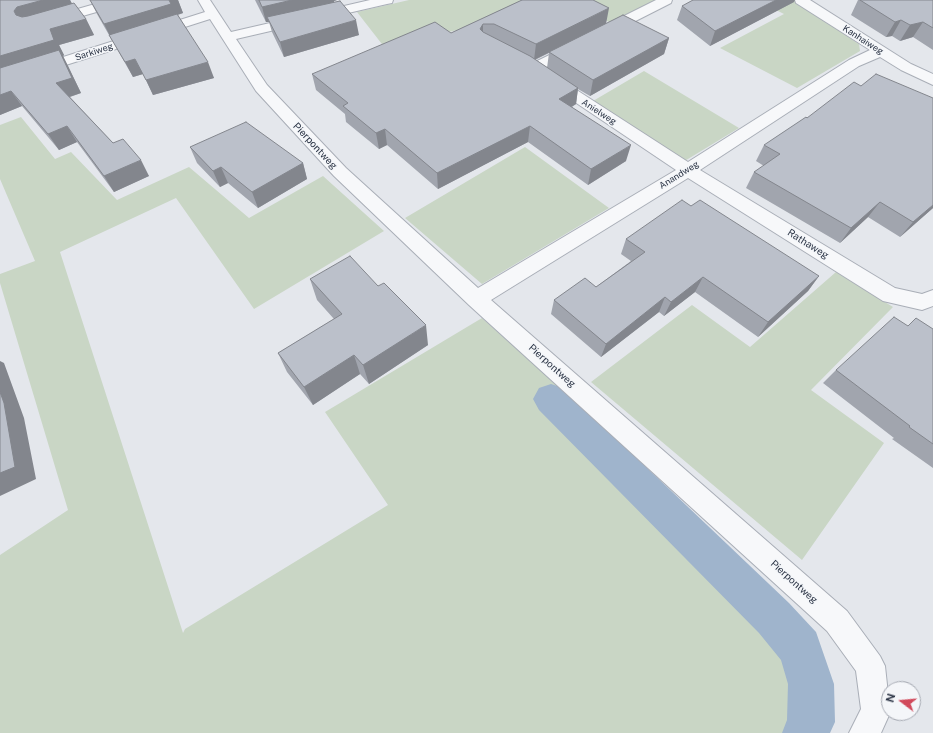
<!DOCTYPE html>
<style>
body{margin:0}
#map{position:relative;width:933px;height:733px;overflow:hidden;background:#e4e7ec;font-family:"Public Sans",sans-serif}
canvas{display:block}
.north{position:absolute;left:881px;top:681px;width:40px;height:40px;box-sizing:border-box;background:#f4f6f9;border:1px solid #a4a8b1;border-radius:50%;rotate:286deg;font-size:11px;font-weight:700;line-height:16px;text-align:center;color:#2b3445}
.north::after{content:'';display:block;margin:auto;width:14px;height:18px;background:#d1495b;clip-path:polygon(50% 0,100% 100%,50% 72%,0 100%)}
</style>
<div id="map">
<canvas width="933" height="733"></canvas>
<div class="north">N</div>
</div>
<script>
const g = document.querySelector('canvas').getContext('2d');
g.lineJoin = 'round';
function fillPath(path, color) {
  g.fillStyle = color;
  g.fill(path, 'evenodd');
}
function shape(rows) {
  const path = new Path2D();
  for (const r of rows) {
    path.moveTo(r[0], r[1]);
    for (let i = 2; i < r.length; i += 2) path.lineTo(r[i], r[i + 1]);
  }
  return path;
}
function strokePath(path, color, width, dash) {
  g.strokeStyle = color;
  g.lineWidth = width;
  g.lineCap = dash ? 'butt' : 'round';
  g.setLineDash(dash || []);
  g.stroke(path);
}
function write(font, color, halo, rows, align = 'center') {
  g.font = font + ' "Public Sans",sans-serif';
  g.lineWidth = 3;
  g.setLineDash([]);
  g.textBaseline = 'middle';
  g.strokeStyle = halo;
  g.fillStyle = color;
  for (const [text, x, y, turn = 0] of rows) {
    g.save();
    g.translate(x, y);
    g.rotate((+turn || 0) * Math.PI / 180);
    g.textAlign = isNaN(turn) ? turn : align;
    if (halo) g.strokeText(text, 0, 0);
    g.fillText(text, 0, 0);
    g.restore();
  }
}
fillPath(shape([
 [409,0,526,0,537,10,385,48,357,12],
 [581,0,658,0,609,22,573,3],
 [756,0,793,0,859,44,860,51,797,88,720,48,784,14],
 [644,71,739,128,683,162,593,101],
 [21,117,55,159,71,152,117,200,189,167,249,218,323,176,384,231,254,309,176,198,60,252,183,633,185,629,388,505,325,412,482,318,565,392,552,399,774,618,800,648,811,684,811,722,806,733,0,733,0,555,68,510,0,283,0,274,35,261,0,179,0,125],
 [525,147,609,208,482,284,405,218],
 [836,272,893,307,811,390,884,443,802,560,591,382,692,305,750,347]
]), '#c9d6c5');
fillPath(shape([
 [551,384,563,388,789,603,816,632,834,684,835,722,830,733,782,733,787,720,788,684,781,660,759,633,539,410,533,399,539,388,551,384]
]), '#9fb4cc');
const minor = shape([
 [109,0,129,0,128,3,51,25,46,24,44,21,46,18,109,0],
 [198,0,210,0,231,32,370,0,393,0,392,3,387,4,236,39,267,85,346,168,478,288,676,170,548,84,546,81,548,78,553,77,558,78,688,162,849,60,870,50,796,3,795,0,810,0,911,64,933,74,933,85,901,70,880,57,859,66,700,170,895,288,922,294,933,290,933,306,922,310,883,301,688,178,491,300,847,611,880,656,885,666,890,713,881,733,849,733,861,709,856,671,827,631,469,305,334,176,256,91,210,19,0,86,0,77,205,12,198,0],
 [656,0,672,0,671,3,608,35,598,35,596,32,598,29,656,0],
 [574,43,579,44,581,47,579,50,539,71,534,72,529,71,527,68,529,65,574,43]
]);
strokePath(minor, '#a9aeb7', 2);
fillPath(minor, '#f7f8fa');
fillPath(shape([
 [0,0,70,0,72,4,86,19,94,35,59,45,64,55,63,56,68,66,81,93,70,97,113,143,149,176,114,192,77,142,59,150,22,106,0,115],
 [90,0,178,0,183,13,178,15,214,78,153,95,143,74,133,77,97,14],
 [255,0,337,0,334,1,334,2,359,35,284,57,272,32,269,22,266,22],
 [522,0,606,24,669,38,664,54,590,96,578,89,576,104,572,107,626,161,588,185,528,142,438,189,387,145,379,149,346,122,345,114,316,90,312,74,451,33],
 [549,53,547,68,535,60],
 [858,0,933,0,933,50,913,37,900,41,892,36,886,37,851,15],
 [794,2,710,46,677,20,682,6],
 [764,145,933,208,900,237,868,217,840,243,746,188,754,172,764,166,756,161],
 [190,147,303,163,307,179,258,208,228,183,220,187,197,163],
 [691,206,819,276,808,291,758,337,695,292,664,316,659,312,601,357,551,314,554,300,596,287,631,261,621,254,626,239],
 [310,279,428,345,369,384,360,374,313,405,287,372,278,353,334,319,317,300],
 [908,326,933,329,933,468,892,439,894,438,823,383,836,370]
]), '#a1a5ae');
fillPath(shape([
 [43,0,70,0,75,9,27,23,16,15,14,11,17,7],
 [169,0,178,0,183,13,176,15,112,40,104,24],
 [292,0,337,0,334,1,335,6,267,17,269,22,266,22,262,7],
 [776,0,795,0,794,2,710,46,715,31],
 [609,8,606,24,534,60,536,44],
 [86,19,94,35,59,45,64,55,63,56,68,66,81,93,66,98,0,75,0,56,50,29],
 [356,20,359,35,284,57,280,42],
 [901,20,892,36,886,37,895,22],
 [923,22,913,37,900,41,910,25],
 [483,24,483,40,480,29],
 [669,38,664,54,590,96,593,80],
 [135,59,143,74,133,77,125,62],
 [208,62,214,78,153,95,146,80],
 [578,88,576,104,557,115,559,99],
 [11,91,22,106,0,115,0,95],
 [67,126,77,142,59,150,48,134],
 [530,126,528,142,438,189,437,173],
 [385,129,387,145,379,149,376,133],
 [631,145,626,161,588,185,591,169],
 [141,160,149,176,114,192,104,176],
 [303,163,307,179,258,208,252,192],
 [221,167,228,183,220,187,213,171],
 [880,202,868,217,840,243,851,228],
 [933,205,933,208,900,237,913,222],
 [819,276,808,291,758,337,768,322],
 [703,277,695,292,664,316,671,302],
 [665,297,659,312,601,357,606,344],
 [426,325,428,345,369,384,363,365],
 [354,355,360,374,313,405,304,387],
 [0,361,4,363,24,418,36,479,0,496]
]), '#83868d');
const building = shape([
 [0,0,43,0,17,7,14,11,16,15,22,17,28,16,74,3,86,19,50,29,54,40,0,56,0,0],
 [90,0,169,0,171,4,104,24,90,0],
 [259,0,292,0,262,7,259,0],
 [522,0,593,0,609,8,536,44,494,24,483,24,480,29,483,32,530,56,578,88,559,99,631,145,591,169,530,126,437,173,385,129,376,133,343,106,348,103,312,74,435,22,451,33,522,0],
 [693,0,776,0,715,31,682,6,693,0],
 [860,0,933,0,933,28,923,22,910,25,901,20,895,22,860,0],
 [340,1,356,20,280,42,267,17,340,1],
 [177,14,208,62,146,80,135,59,125,62,109,35,177,14],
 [623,15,669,38,593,80,549,52,623,15],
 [59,50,72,78,56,83,113,143,123,139,141,160,104,176,67,126,48,134,11,91,0,95,0,68,59,50],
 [876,74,933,98,933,205,913,222,880,202,851,228,754,172,780,154,764,145,806,117,807,118,854,82,861,86,876,74],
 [246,122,303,163,252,192,221,167,213,171,190,147,246,122],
 [682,200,691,206,700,200,819,276,768,322,703,277,671,302,665,297,606,344,554,300,585,278,596,287,645,252,626,239,682,200],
 [350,256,378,286,384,283,426,325,363,365,354,355,304,387,278,353,342,314,310,279,350,256],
 [894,317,908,326,916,318,933,329,933,444,909,427,910,426,836,370,894,317],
 [0,392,4,403,15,467,0,473,0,392]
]);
fillPath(building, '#bbc0ca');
strokePath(building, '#83868d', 1);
write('9px', '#2b3445', '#f4f6f9', [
 ["Kanhaiweg",863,40,33],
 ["Sarkiweg",94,52,-18],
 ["Anielweg",599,112,33],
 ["Anandweg",679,175,-32]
]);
write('10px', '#2b3445', '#f4f6f9', [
 ["Pierpontweg",315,146,47],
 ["Rathaweg",808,244,32],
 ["Pierpontweg",552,366,42],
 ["Pierpontweg",794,582,42]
]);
</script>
